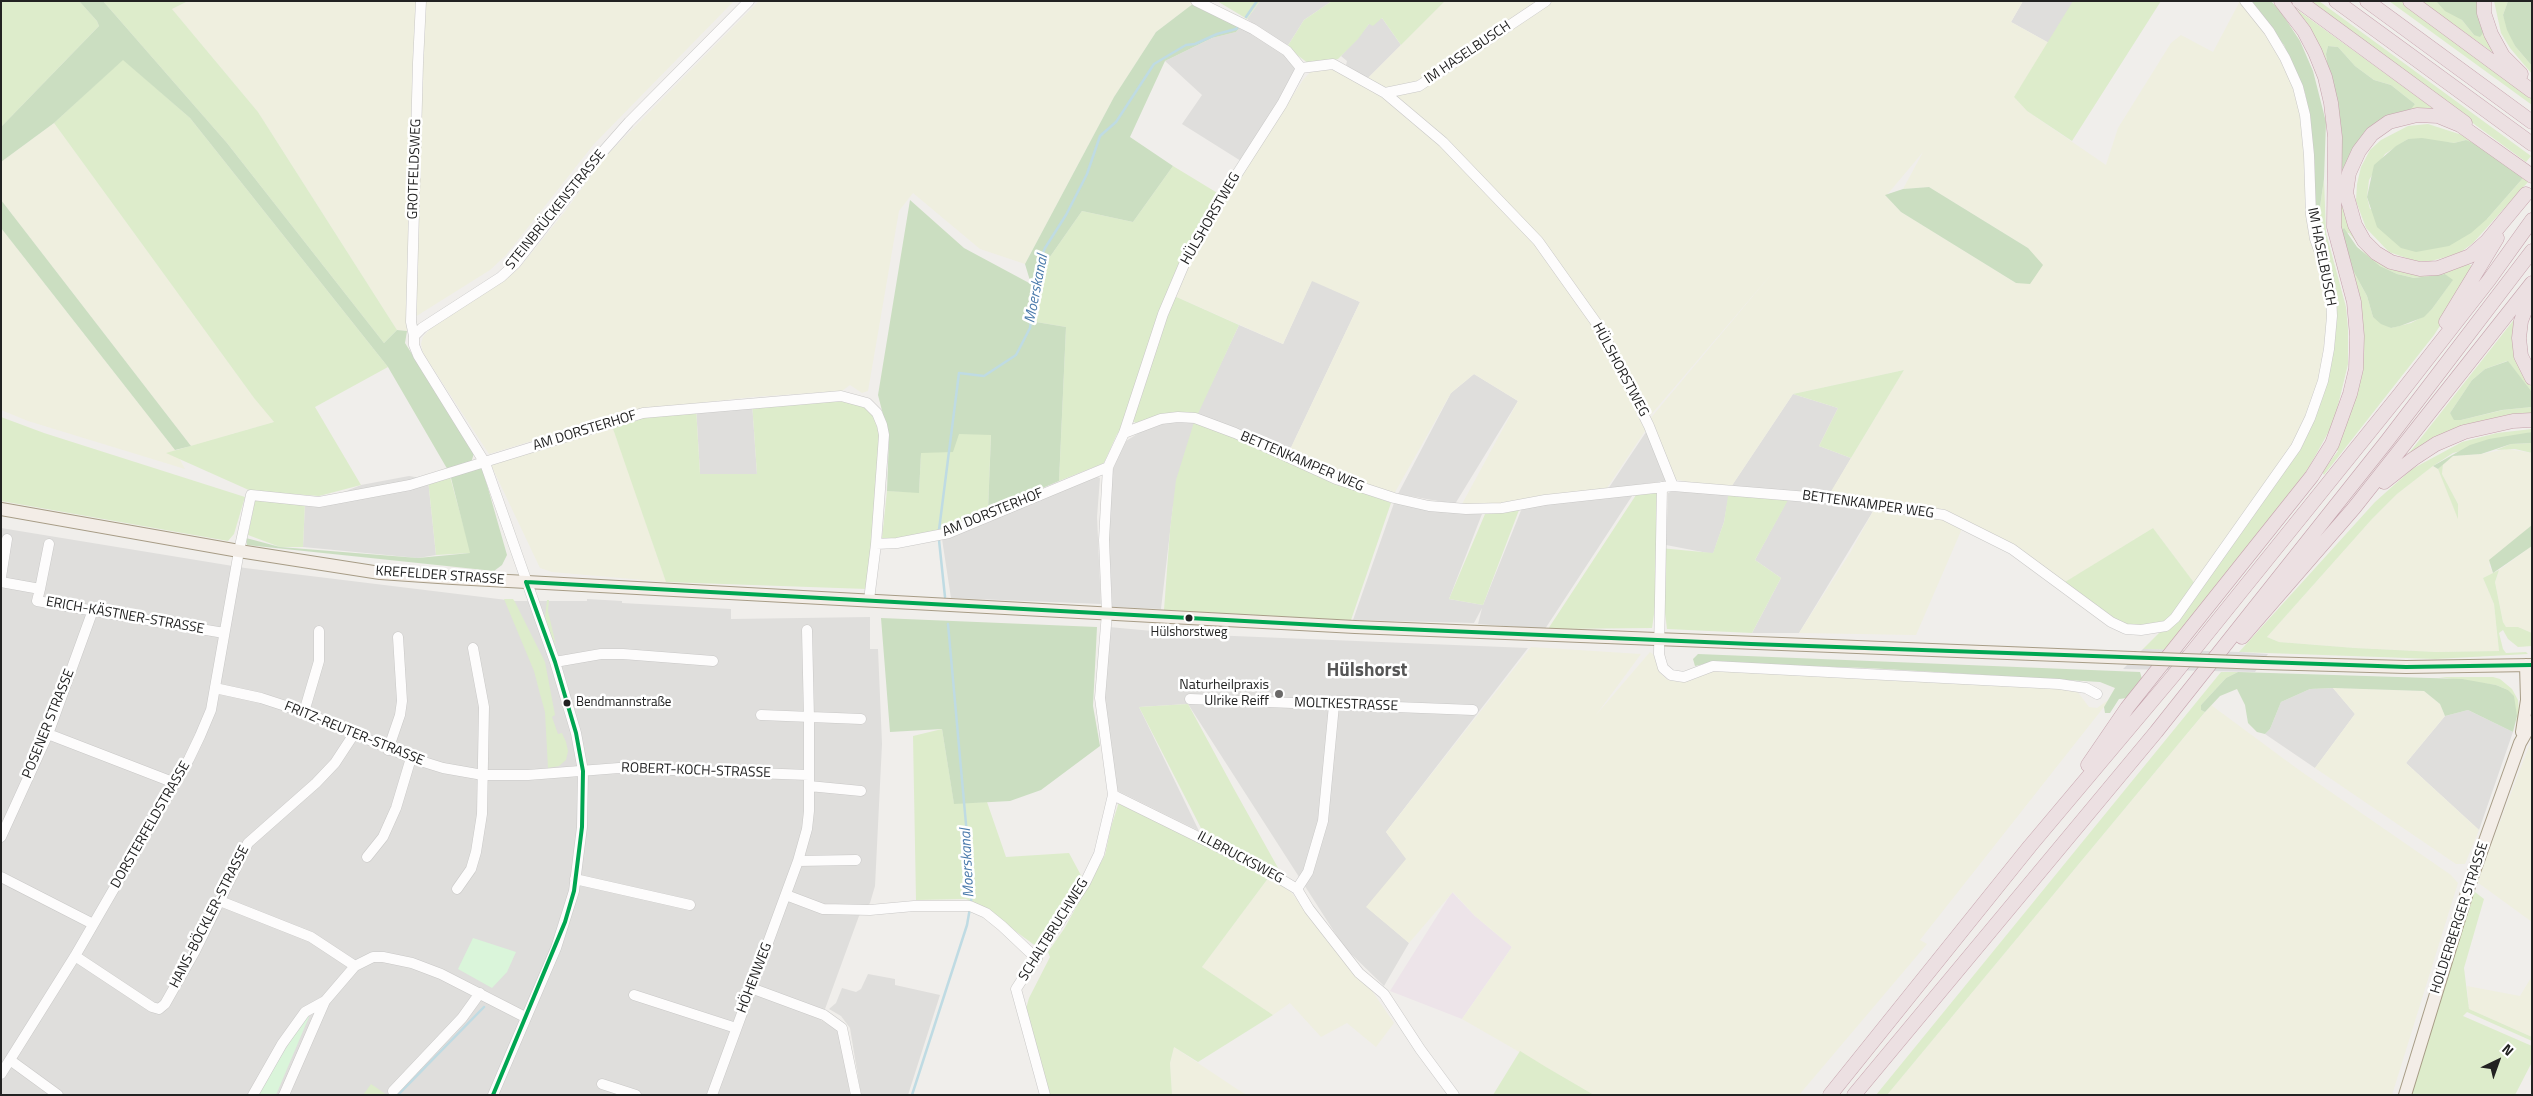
<!DOCTYPE html>
<meta charset="utf-8">
<style>
body{margin:0}
#map{position:relative;width:2533px;height:1096px;overflow:hidden;background:#f0eeeb;font-family:"Titillium Web",sans-serif}
canvas{display:block}
.frame{position:absolute;inset:0;border:2px solid #222;pointer-events:none}
.north{position:absolute;left:2473px;top:1036px;width:50px;height:50px;-webkit-text-stroke:4px #fff;paint-order:stroke;rotate:42deg;font-size:14px;font-weight:700;line-height:20px;text-align:center;color:#222}
.north::after{content:'';display:block;margin:auto;width:18px;height:22px;background:#222;clip-path:polygon(50% 0,100% 100%,50% 72%,0 100%)}
</style>
<div id="map">
<canvas width="2533" height="1096"></canvas>
<div class="frame"></div>
<div class="north">N</div>
</div>
<script>
const g = document.querySelector('canvas').getContext('2d');
g.lineJoin = 'round';
function fillPath(path, color) {
  g.fillStyle = color;
  g.fill(path, 'evenodd');
}
function shape(rows) {
  const path = new Path2D();
  for (const r of rows) {
    path.moveTo(r[0], r[1]);
    for (let i = 2; i < r.length; i += 2) path.lineTo(r[i], r[i + 1]);
  }
  return path;
}
function strokePath(path, color, width, dash) {
  g.strokeStyle = color;
  g.lineWidth = width;
  g.lineCap = dash ? 'butt' : 'round';
  g.setLineDash(dash || []);
  g.stroke(path);
}
function write(font, color, halo, rows, align = 'center') {
  g.font = font + ' "Titillium Web",sans-serif';
  g.lineWidth = 5;
  g.setLineDash([]);
  g.textBaseline = 'middle';
  g.strokeStyle = halo;
  g.fillStyle = color;
  for (const [text, x, y, turn = 0] of rows) {
    g.save();
    g.translate(x, y);
    g.rotate((+turn || 0) * Math.PI / 180);
    g.textAlign = isNaN(turn) ? turn : align;
    if (halo) g.strokeText(text, 0, 0);
    g.fillText(text, 0, 0);
    g.restore();
  }
}
fillPath(shape([
 [1260,1,1332,1,1304,20,1287,47,1247,19],
 [2023,1,2074,1,2049,43,2011,22],
 [1382,18,1401,45,1367,79,1346,65,1347,61,1341,56,1369,24],
 [1242,25,1275,45,1294,66,1295,74,1241,161,1182,124,1202,95,1165,61,1212,38,1236,32],
 [1312,280,1360,302,1287,456,1173,506,1161,609,1112,607,1108,516,1112,473,1118,454,1126,441,1161,419,1195,418,1239,325,1283,344],
 [1474,374,1518,401,1455,504,1398,494,1451,393],
 [1793,394,1838,408,1819,446,1851,458,1828,498,1878,503,1799,633,1752,633,1781,578,1755,560,1790,495,1730,490,1724,522,1713,554,1666,545,1668,493,1674,490,1729,490],
 [752,402,757,474,700,474,696,407],
 [1648,429,1665,469,1665,481,1608,489],
 [409,476,428,479,436,555,418,558,303,547,305,501,319,502,361,485],
 [1095,476,1100,478,1097,517,1101,604,951,598,942,539],
 [1634,493,1545,629,1478,624,1482,608,1474,623,1353,620,1394,503,1427,510,1482,514,1449,599,1483,605,1522,508],
 [1,528,245,568,515,601,587,601,587,599,622,601,622,603,731,609,731,619,870,617,870,649,878,649,882,744,875,886,870,903,859,916,821,1020,837,1030,846,1062,850,1095,1,1095],
 [1109,627,1185,634,1528,648,1386,832,1407,859,1367,907,1409,943,1384,986,1344,947,1188,704,1139,707,1199,831,1118,791,1110,770,1100,698],
 [2333,688,2355,714,2315,768,2265,734,2270,729,2281,702,2310,689],
 [2468,710,2513,732,2479,830,2406,763,2445,716],
 [868,974,895,979,895,985,940,995,908,1095,861,1095,850,1028,841,1016,829,1009,836,1003,842,988,856,992,861,989]
]), '#dfdedc');
fillPath(shape([
 [1452,892,1475,916,1512,947,1462,1019,1390,991]
]), '#ede4e9');
fillPath(shape([
 [188,1,418,1,407,331,397,330,258,112,172,9],
 [425,1,734,1,594,144,506,255,490,270,415,317],
 [759,1,1191,1,1194,3,1156,32,1114,97,1025,264,980,249,913,193,899,211,868,391,862,393,850,385,842,391,752,397,630,411,489,454,423,353,421,344,423,337,430,329,504,281,520,267,567,209,603,159],
 [1445,1,2023,1,2011,22,2049,43,2014,97,2027,111,2106,165,2118,128,2171,43,2181,35,2213,52,2240,1,2267,32,2295,89,2302,117,2312,241,2327,294,2328,317,2319,380,2306,417,2293,445,2195,584,2153,528,2061,585,1964,524,1916,635,1799,633,1850,553,1877,504,1827,498,1904,370,1793,394,1729,490,1673,479,1649,420,1774,271,1649,417,1562,267,1440,135,1367,79],
 [1923,152,1903,189,1929,187,2028,248,2016,283,1901,212,1886,196],
 [1314,68,1341,70,1386,99,1442,146,1539,248,1599,334,1647,428,1607,488,1487,505,1462,504,1518,401,1474,374,1451,393,1394,494,1287,456,1360,302,1312,281,1283,344,1172,295,1188,255,1303,80],
 [54,123,254,398,274,422,191,446,1,200,1,162],
 [1,228,175,450,185,469,28,421,1,410],
 [611,423,631,478,666,582,552,572,540,568,492,467,492,464],
 [2507,449,2532,453,2532,525,2489,565,2493,573,2483,578,2494,604,2499,651,2436,652,2355,648,2279,642,2267,637,2372,519,2397,494,2433,466,2438,469,2458,517,2458,504,2442,474,2443,464,2453,456,2481,454],
 [2532,546,2532,633,2518,627,2506,627,2503,622,2495,582,2499,570],
 [1531,647,1641,654,1596,715,1650,652,1654,655,1660,673,1668,680,1679,682,1690,681,1712,670,2055,688,2077,691,2089,707,2097,708,2111,698,1920,940,1927,944,1799,1095,1594,1095,1462,1019,1512,947,1475,916,1453,892,1409,943,1366,907,1406,859,1386,832],
 [2333,688,2424,691,2440,704,2445,716,2406,763,2479,830,2465,864,2456,864,2315,768,2355,714],
 [2211,705,2299,770,2451,875,2458,883,2392,1095,1887,1095],
 [2532,744,2532,922,2477,882,2529,746],
 [1269,877,1291,892,1328,940,1366,982,1394,1023,1376,1047,1347,1023,1321,1037,1290,1003,1273,1015,1202,967],
 [2532,976,2532,1037,2469,1009,2467,986,2520,996],
 [1174,1047,1237,1089,1247,1095,1172,1095,1170,1063]
]), '#efefdf');
fillPath(shape([
 [1,1,79,1,97,21,99,26,1,127],
 [103,1,188,1,172,9,258,112,397,330,384,343,227,143],
 [1217,1,1260,1,1247,19],
 [1332,1,1445,1,1401,45,1382,18,1373,26,1369,24,1358,39,1338,59,1309,64,1287,47,1304,20],
 [2073,1,2161,1,2072,141,2027,111,2014,97],
 [2306,1,2319,1,2531,156,2526,162],
 [2389,1,2402,1,2532,96,2532,105],
 [2421,1,2436,1,2462,20,2474,35,2479,16,2495,54],
 [2494,1,2508,1,2503,15,2515,46,2532,66,2532,74,2510,48,2501,33],
 [2292,6,2437,111,2390,119,2415,104,2391,85,2374,80,2355,66,2338,47,2328,46,2326,54,2328,70],
 [123,59,190,118,388,367,315,407,361,485,319,496,251,491,166,453,274,422,254,398,54,123],
 [2428,124,2462,135,2506,164,2466,140,2454,143,2408,139,2385,154,2369,180,2367,197,2370,209,2487,219,2523,178,2528,182,2473,243,2461,252,2446,257,2431,261,2415,261,2389,252,2366,228,2356,201,2357,184,2361,167,2370,150,2381,140,2408,126],
 [1173,166,1224,197,1172,295,1239,325,1196,418,1391,503,1351,620,1164,610,1170,530,1176,480,1195,419,1148,419,1136,423,1132,421,1117,434,1104,463,1059,481,1066,327,1036,322,1031,284,1082,211,1133,222],
 [2324,179,2326,233,2346,307,2348,329,2348,364,2334,422,2308,469,2167,650,2143,649,2159,633,2170,626,2306,436,2335,324,2319,246,2312,189,2319,214],
 [2342,188,2345,210,2390,265,2472,261,2469,264,2474,268,2449,312,2434,335,2324,475,2322,472,2338,451,2334,448,2355,395,2349,263,2367,296,2373,317,2391,328,2411,323,2424,316,2432,309,2452,281,2445,274,2414,278,2397,274,2380,266,2367,256,2349,233,2341,232,2338,226],
 [2516,317,2532,392,2507,361,2485,369,2472,380,2450,413,2461,420,2503,410,2532,407,2532,417,2406,457],
 [1904,370,1851,458,1819,446,1838,408,1793,394],
 [841,396,877,413,881,435,867,589,666,582,611,423,696,407,700,474,757,474,752,402],
 [1,417,44,433,245,497,234,534,228,541,1,501],
 [2532,429,2532,432,2453,453,2433,466,2397,494,2372,519,2267,637,2279,642,2355,648,2436,652,2499,651,2494,604,2483,578,2499,570,2495,582,2503,622,2506,627,2518,627,2532,633,2532,646,2518,647,2508,639,2503,630,2499,633,2503,649,2506,653,2526,652,2528,654,2435,659,2239,652,2375,502,2412,469,2462,442,2497,433],
 [958,434,991,434,988,511,948,529,898,540,882,538,887,491,919,492,921,453],
 [2532,443,2532,453,2515,449,2496,450,2511,444],
 [2443,464,2442,474,2458,504,2458,519,2438,469],
 [449,473,471,553,436,555,428,479],
 [1729,490,1788,500,1755,560,1781,578,1752,633,1667,629,1660,573,1652,628,1548,629,1636,495,1658,492,1660,548,1713,553,1724,522],
 [255,500,305,502,303,547,280,547,248,535],
 [1519,510,1483,605,1449,599,1485,514],
 [2153,528,2195,584,2172,615,2163,623,2153,627,2127,626,2113,620,2065,582],
 [504,599,513,599,515,602,545,662,555,715,552,717,558,734,562,733,566,742,568,751,566,760,559,766,548,768,545,712,540,694,534,671],
 [547,600,549,600,548,611,556,645,550,634,545,617],
 [2221,672,2238,672,2226,678,2201,705,2201,710,2205,712,1887,1095,1876,1095],
 [2439,677,2493,677,2500,679,2512,689,2518,700,2519,712,2516,724,2517,716,2508,690,2496,685],
 [1188,704,1234,789,1282,875,1244,853,1204,834,1139,707],
 [942,729,954,803,987,802,1006,857,1069,853,1083,879,1040,947,1033,944,985,909,966,899,916,900,913,736],
 [1119,802,1269,877,1202,967,1273,1015,1198,1062,1174,1047,1170,1063,1172,1095,1050,1095,1025,1012,1029,998,1050,957,1048,952,1064,929,1105,855,1111,827],
 [2475,892,2484,899,2464,968,2469,1009,2532,1037,2532,1041,2467,1012,2463,1016,2532,1046,2532,1062,2515,1095,2410,1095,2472,896],
 [1520,1051,1546,1067,1594,1095,1493,1095],
 [371,1084,387,1095,363,1095]
]), '#ddeccb');
fillPath(shape([
 [79,1,103,1,227,143,384,343,397,330,407,331,405,343,474,453,471,463,449,472,388,367,190,118,123,60,54,123,1,162,1,127,99,26,97,21],
 [2249,1,2271,1,2281,12,2300,41,2313,71,2326,122,2324,179,2319,214,2316,214,2310,119,2305,93,2284,45],
 [2436,1,2478,1,2483,33,2480,37,2474,35,2462,20,2445,11],
 [2508,1,2532,1,2532,66,2515,46,2507,30,2503,15],
 [1194,3,1242,25,1236,32,1212,38,1165,61,1130,137,1173,166,1133,222,1082,211,1031,284,1036,322,1066,327,1059,481,988,511,991,435,959,434,953,452,921,453,919,493,887,491,889,438,878,395,910,200,964,248,1031,284,1025,264,1114,97,1156,32],
 [2328,46,2338,47,2355,66,2374,80,2391,85,2415,104,2410,110,2390,115,2342,188,2326,54],
 [2422,138,2454,143,2466,140,2478,145,2523,178,2487,219,2471,233,2449,246,2416,252,2401,248,2377,227,2367,197,2374,165,2396,146,2408,139],
 [1929,187,2028,248,2043,265,2030,284,2016,283,1901,212,1885,195,1903,189],
 [1,200,191,446,175,450,1,228],
 [2344,228,2357,247,2380,266,2397,274,2414,278,2445,274,2453,280,2432,309,2424,317,2400,326,2391,328,2381,324,2373,317,2367,296,2349,263,2341,232],
 [2508,361,2532,392,2532,407,2502,410,2461,420,2454,420,2450,413,2472,380,2485,369],
 [2532,432,2532,443,2511,444,2481,454,2453,456,2438,469,2433,466,2470,445,2489,439],
 [482,467,507,555,502,565,494,571,247,545,246,538,280,547,418,558,470,553,450,474],
 [2532,525,2532,546,2493,573,2489,560],
 [881,618,1097,627,1093,706,1100,746,1041,790,1010,801,954,804,942,729,890,732],
 [1698,654,2140,672,2142,679,2127,698,2119,699,2110,713,2105,713,2104,707,2115,688,2100,682,1868,668,1709,663,1695,666,1693,659],
 [2238,672,2462,679,2496,685,2508,690,2514,696,2517,716,2513,732,2468,710,2445,716,2440,704,2424,691,2333,688,2310,689,2281,702,2270,729,2265,734,2257,732,2248,723,2245,705,2237,689,2220,696,2205,712,2201,710,2201,705,2226,678]
]), '#cbdec1');
fillPath(shape([
 [473,938,516,952,507,972,492,988,458,969],
 [308,1013,309,1017,276,1095,257,1095]
]), '#daf5da');
fillPath(shape([
 [2143,649,2239,652,2268,654,2255,672,2123,669]
]), '#dedddd');
strokePath(shape([
 [1246,17,1257,1],
 [939,530,959,373,984,376,1016,355,1030,328,1041,258,1045,248,1066,215,1087,174,1100,136,1116,122,1154,64,1186,45,1195,44,1217,34,1236,29,1240,25],
 [939,540,945,597],
 [948,624,972,891,971,902],
 [398,1095,484,1007],
 [912,1095,967,925,970,908]
]), '#bfdbe3', 2.5);
const minor = shape([
 [1196,1,1253,29,1287,51,1301,68,1282,104,1207,221,1188,255,1163,314,1124,433,1108,467,1104,540,1107,613,1100,698,1113,795,1267,871,1297,889,1309,909,1359,973,1384,994,1420,1049,1454,1095],
 [1301,68,1333,64,1385,93,1443,142,1538,241,1602,331,1649,426,1673,486],
 [1385,93,1419,86,1546,1],
 [414,336,411,322,418,63,421,1],
 [1124,433,1161,419,1178,417,1195,418,1235,433,1336,479,1394,498,1429,506,1466,509,1502,508,1545,500,1673,486,1845,500,1944,515,2012,549,2111,622,2126,629,2141,630,2166,626,2175,618,2296,447,2310,418,2323,381,2329,349,2332,316,2331,293,2328,275,2315,239,2311,215,2309,155,2305,115,2298,87,2285,58,2269,31,2245,1],
 [1662,487,1659,654,1663,668,1671,675,1684,677,1713,666,2059,684,2086,688,2097,694],
 [1,577,7,539],
 [1,582,40,589,37,601,224,633],
 [40,589,49,544],
 [869,600,876,544,897,543,949,533,1108,467],
 [555,662,601,654,623,654,713,661],
 [215,688,261,698,304,712,411,758,443,768,483,775,528,775,619,768,809,775],
 [1190,699,1473,710],
 [304,712,319,661,319,631],
 [761,715,861,719],
 [48,734,175,783],
 [388,750,400,715,402,701,398,637],
 [809,786,861,791],
 [1,837,48,734,93,610],
 [367,857,383,837,396,808,411,758],
 [798,861,856,860],
 [1,877,93,924],
 [575,879,690,905],
 [457,889,471,869,476,852,482,814,484,707,473,648],
 [1297,889,1308,872,1323,821,1334,705],
 [786,895,823,909,870,910,914,906,970,906,986,913,1002,926,1037,959],
 [220,901,311,937,355,966],
 [75,956,152,1007,159,1009,165,1004,195,951,248,843,316,783,335,763,354,734],
 [751,988,824,1015,842,1028,856,1095],
 [634,995,736,1028],
 [10,1060,58,1095],
 [1,1074,75,956,189,759,200,736,211,710,239,551,251,495,319,502,410,485,643,413,841,396,867,403,877,413,882,425,884,435,876,544],
 [602,1084,636,1095],
 [393,1091,462,1018,480,993],
 [253,1095,282,1044,305,1012,325,1001],
 [284,1095,325,1001,355,966,373,957,383,957,412,963,441,974,525,1017],
 [493,1095,556,948,574,891,582,827,583,771,576,733,555,662,485,463,418,355,414,345,414,336,422,328,501,277,516,263,599,156,629,122,749,1],
 [712,1095,798,861,807,829,809,811,809,718,807,630],
 [1045,1095,1016,989,1085,883,1099,854,1113,795]
]);
const major = shape([
 [1,509,239,551,380,573,453,578,1355,627,2133,658],
 [2263,663,2406,667,2532,665],
 [2522,732,2527,700,2526,665],
 [2405,1095,2470,883,2520,743,2532,722]
]);
const highway = shape([
 [2299,1,2465,123],
 [2336,1,2532,144],
 [2367,1,2532,122],
 [2410,1,2532,91],
 [2484,1,2484,13,2491,34,2503,56,2521,74],
 [2526,194,2487,241,2470,256,2438,268,2420,269,2391,262,2376,253,2364,241,2355,225,2346,193,2349,173,2359,151,2372,134,2389,122,2417,115,2438,116,2460,125,2532,176],
 [2532,293,2521,321,2519,338,2521,356,2532,378],
 [2446,322,2497,238],
 [2384,482,2413,459,2436,444,2464,432,2513,421,2532,420],
 [2242,637,2354,508,2532,283],
 [2088,765,2127,708,2312,476,2332,444,2350,394,2356,369,2357,336,2354,302,2334,227,2335,137,2331,103,2325,77,2315,52,2304,31,2281,1],
 [1830,1095,2030,846,2173,676,2400,394,2489,280,2532,220],
 [1854,1095,2156,732,2387,441,2532,251]
]);
strokePath(minor, '#c9c8c7', 11);
strokePath(major, '#a79c86', 14);
strokePath(highway, '#c5a2ac', 15);
strokePath(minor, '#fdfcfc', 10);
strokePath(major, '#f3ede7', 12);
strokePath(highway, '#ece0e2', 14);
const majorBridge = shape([
 [2133,658,2263,663]
]);
strokePath(majorBridge, '#a79c86', 14, []);
strokePath(majorBridge, '#f3ede7', 12);
strokePath(shape([
 [526,582,1355,627,1751,644,2406,667,2532,665],
 [493,1095,565,922,574,891,582,827,583,771,576,733,555,662,526,582]
]), '#00a651', 4);
for (const [x, y, r, color] of [
 [1189,618,4.5,"#222"],
 [1279,694,5,"#6a6968"],
 [567,703,4.5,"#222"]
]) {
  const dot = new Path2D();
  dot.arc(x, y, r, 0, 2 * Math.PI);
  g.fillStyle = color;
  g.fill(dot);
  strokePath(dot, '#fff', 2);
}
write('13px', '#222', '#fff', [
 ["Hülshorstweg",1189,633],
 ["Bendmannstraße",576,703,"left"]
]);
write('14px', '#222', '#fff', [
 ["IM HASELBUSCH",1468,53,-34],
 ["GROTFELDSWEG",415,169,-88],
 ["STEINBRÜCKENSTRASSE",556,210,-51],
 ["HÜLSHORSTWEG",1211,219,-60],
 ["IM HASELBUSCH",2321,257,79],
 ["HÜLSHORSTWEG",1620,370,62],
 ["AM DORSTERHOF",585,431,-17],
 ["BETTENKAMPER WEG",1302,462,23],
 ["BETTENKAMPER WEG",1868,505,8],
 ["AM DORSTERHOF",993,513,-22],
 ["KREFELDER STRASSE",440,576,4],
 ["ERICH-KÄSTNER-STRASSE",125,616,10],
 ["MOLTKESTRASSE",1346,705,2],
 ["POSENER STRASSE",49,724,-68],
 ["FRITZ-REUTER-STRASSE",354,734,22],
 ["ROBERT-KOCH-STRASSE",696,771,2],
 ["DORSTERFELDSTRASSE",151,825,-60],
 ["ILLBRUCKSWEG",1240,858,28],
 ["HANS-BÖCKLER-STRASSE",210,917,-63],
 ["HOLDERBERGER STRASSE",2460,918,-72],
 ["SCHALTBRUCHWEG",1054,930,-58],
 ["HÖHENWEG",755,978,-69]
]);
write('14px', '#222', '#fff', [
 ["Naturheilpraxis",1269,686],
 ["Ulrike Reiff",1269,702]
], 'right');
write('italic 15px', '#4a7aab', '#fff', [
 ["Moerskanal",1037,289,-79],
 ["Moerskanal",968,863,-93]
]);
write('bold 19px', '#555', '#fff', [
 ["Hülshorst",1367,671]
]);
</script>
